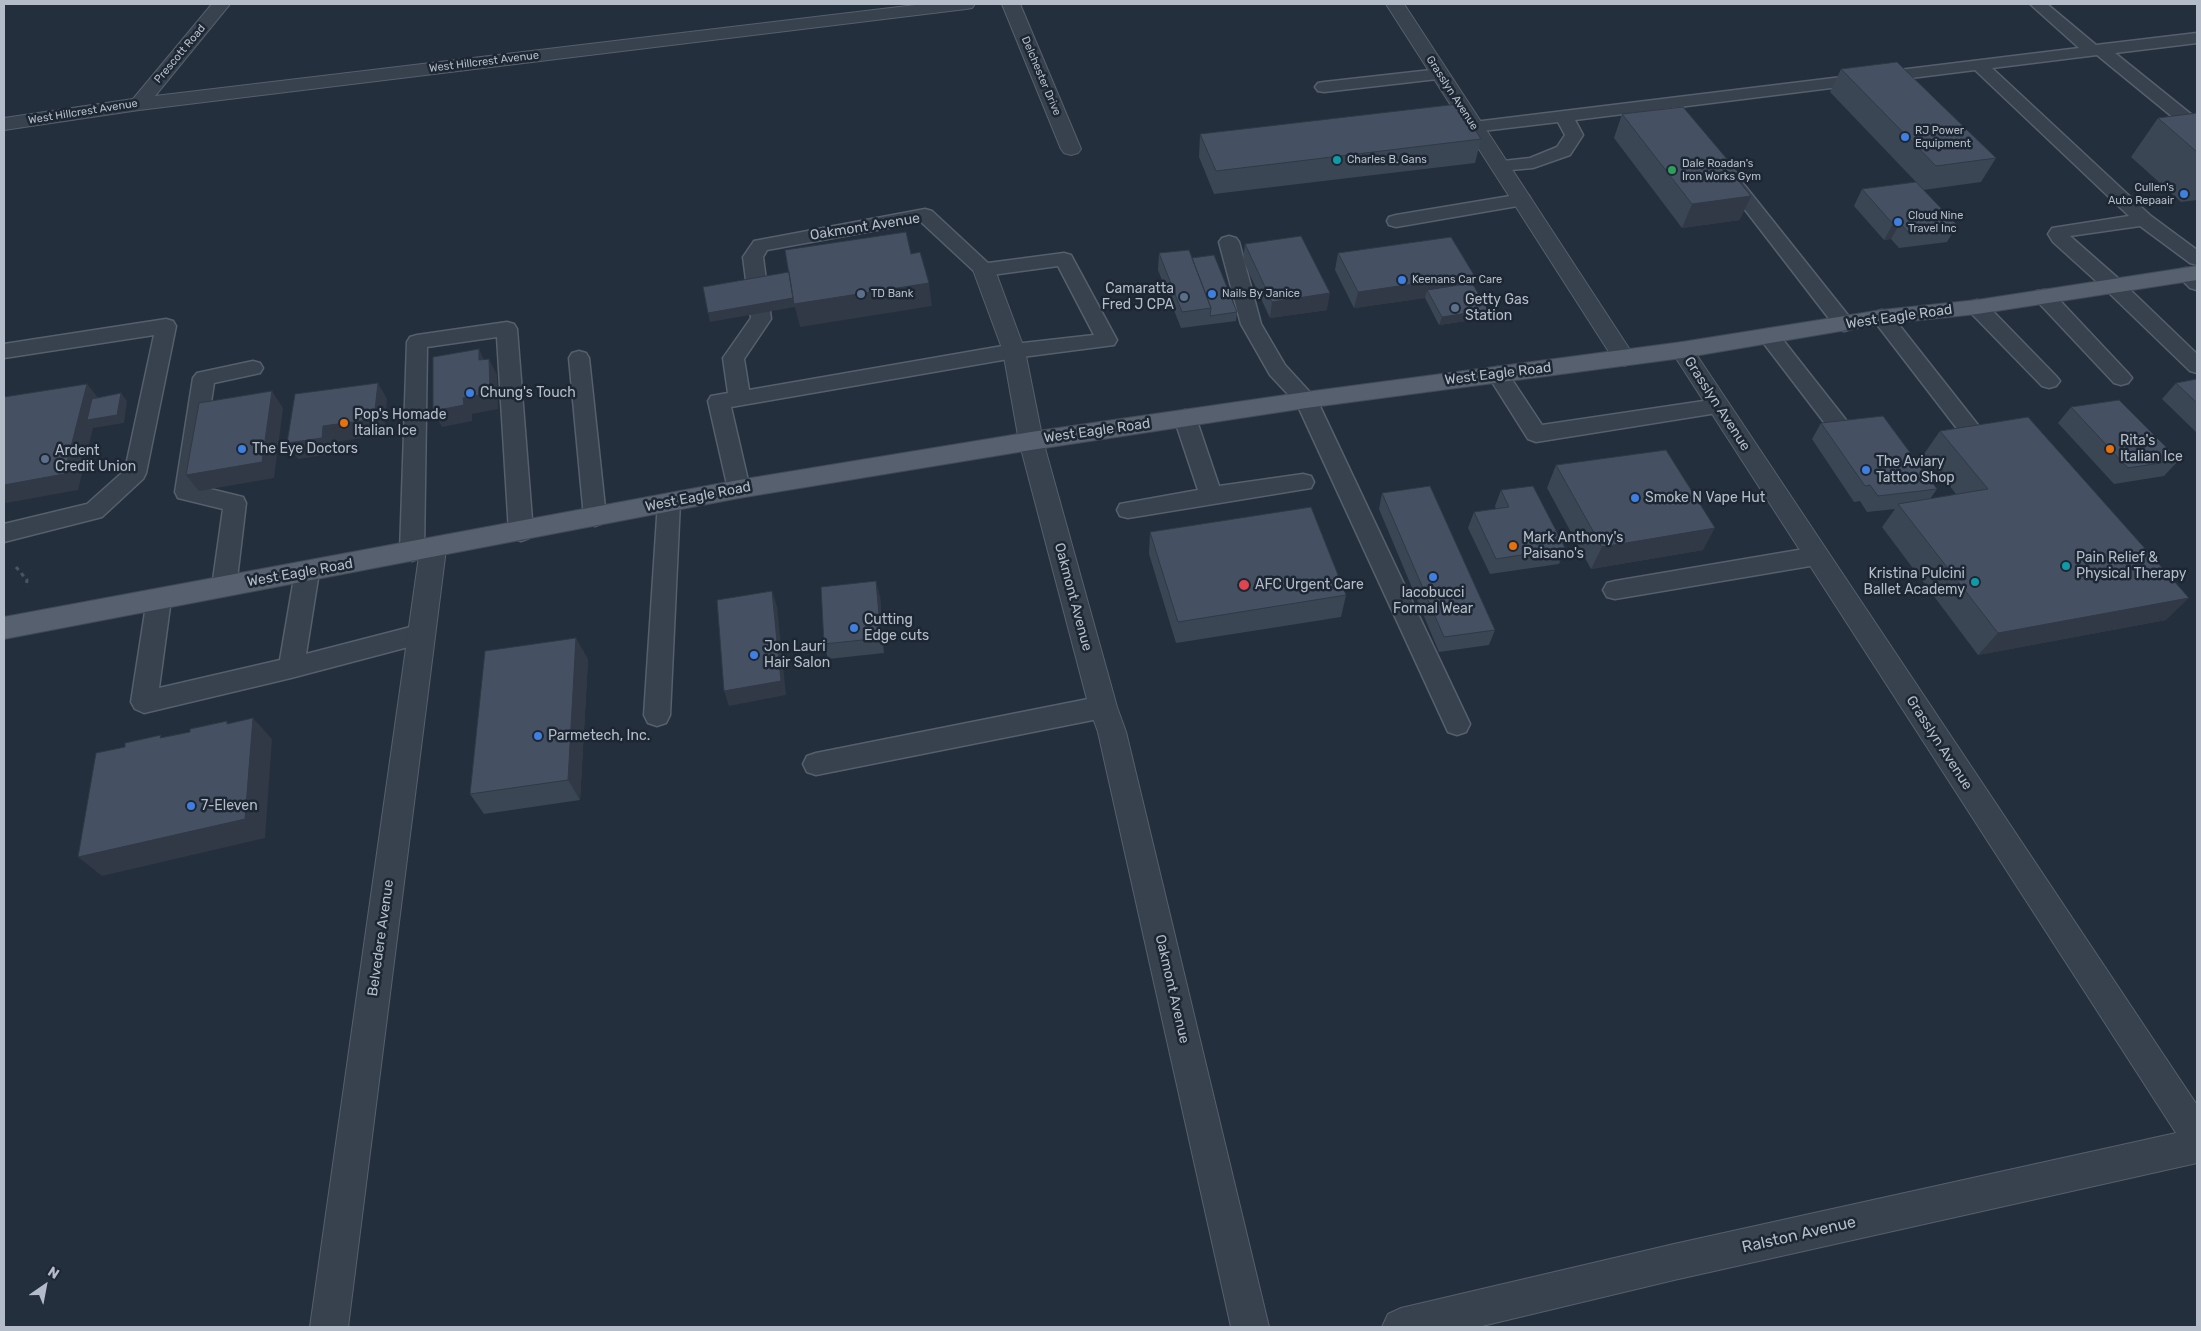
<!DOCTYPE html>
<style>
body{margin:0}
#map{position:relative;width:2201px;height:1331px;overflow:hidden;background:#242f3e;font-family:Rubik,sans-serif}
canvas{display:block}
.frame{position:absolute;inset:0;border:5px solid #b4bcc9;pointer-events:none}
.north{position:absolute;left:20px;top:1261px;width:50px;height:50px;-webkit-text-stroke:4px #1d2633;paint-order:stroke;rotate:33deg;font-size:14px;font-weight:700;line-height:20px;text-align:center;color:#b4bcc9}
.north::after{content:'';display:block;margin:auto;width:18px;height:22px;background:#b4bcc9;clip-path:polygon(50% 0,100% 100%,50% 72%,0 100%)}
</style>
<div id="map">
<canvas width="2201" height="1331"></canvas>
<div class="frame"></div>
<div class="north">N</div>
</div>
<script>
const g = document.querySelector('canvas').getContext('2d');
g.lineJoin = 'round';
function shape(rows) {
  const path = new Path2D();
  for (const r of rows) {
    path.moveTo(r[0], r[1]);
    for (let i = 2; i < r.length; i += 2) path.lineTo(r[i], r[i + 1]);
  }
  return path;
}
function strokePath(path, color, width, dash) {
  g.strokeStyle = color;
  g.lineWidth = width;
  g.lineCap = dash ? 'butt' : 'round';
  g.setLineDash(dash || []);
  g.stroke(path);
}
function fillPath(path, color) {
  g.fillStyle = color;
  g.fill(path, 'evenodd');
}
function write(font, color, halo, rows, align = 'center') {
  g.font = font + ' Rubik,sans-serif';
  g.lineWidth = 5;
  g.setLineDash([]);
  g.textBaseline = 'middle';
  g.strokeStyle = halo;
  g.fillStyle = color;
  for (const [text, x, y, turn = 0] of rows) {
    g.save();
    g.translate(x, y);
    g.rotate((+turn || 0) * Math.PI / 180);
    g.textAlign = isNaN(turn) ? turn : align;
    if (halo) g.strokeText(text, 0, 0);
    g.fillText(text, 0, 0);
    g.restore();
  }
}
const service = shape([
 [2030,4,2047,4,2096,45,2197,33,2197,43,2115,53,2197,119,2197,133,2191,132,2097,55,1992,68,2151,216,2197,250,2197,265,2190,263,2140,226,2070,236,2120,280,2197,354,2197,373,2190,371,2106,290,2053,242,2048,234,2052,228,2129,216,1975,70,1575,120,1583,135,1570,155,1533,168,1500,171,1494,170,1491,166,1494,162,1530,158,1557,147,1565,135,1558,122,1474,132,1468,131,1465,127,1468,123,1474,122,2079,48,2030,4],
 [1440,69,1446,70,1448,74,1446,78,1324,92,1318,91,1315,87,1318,83,1324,82,1440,69],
 [1728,170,1734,172,1851,319,1854,324,1851,329,1844,331,1837,329,1719,176,1722,172,1728,170],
 [1522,194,1529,196,1531,200,1529,204,1396,227,1389,225,1387,221,1389,217,1396,215,1522,194],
 [925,209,932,211,988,263,1064,253,1071,255,1117,340,1114,345,1014,358,731,407,750,489,747,495,739,497,731,495,728,489,708,401,711,396,728,393,723,358,751,318,743,257,754,241,925,209],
 [921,222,977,274,984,276,1058,266,1094,335,1014,344,749,390,744,359,771,319,763,257,767,250,921,222],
 [1229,236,1236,238,1239,242,1261,324,1285,365,1317,400,1470,724,1466,732,1457,735,1448,732,1297,404,1270,375,1241,324,1219,242,1222,238,1229,236],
 [2186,268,2197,273,2197,290,2190,288,2176,274,2179,270,2186,268],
 [2044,290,2051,291,2128,373,2132,378,2128,383,2121,385,2114,383,2037,301,2034,296,2037,291,2044,290],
 [1977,300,1984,302,2056,376,2060,381,2056,386,2049,388,2042,386,1970,312,1967,307,1970,302,1977,300],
 [1882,310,1889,312,1978,425,1981,430,1978,435,1970,438,1962,435,1875,322,1872,317,1875,312,1882,310],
 [166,319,173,321,176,326,146,473,143,479,102,517,4,542,4,524,87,504,125,470,154,335,4,358,4,344,166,319],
 [507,322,514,324,517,329,533,532,529,538,521,541,513,538,509,532,497,337,427,347,424,552,420,558,412,561,404,558,400,552,407,342,410,337,417,335,507,322],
 [1769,329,1776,331,1846,420,1849,425,1846,430,1838,433,1830,430,1762,341,1759,336,1762,331,1769,329],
 [579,351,586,353,589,358,606,517,603,523,595,526,587,523,584,517,569,358,572,353,579,351],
 [253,361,260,363,263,368,260,373,214,383,198,486,243,497,246,503,236,587,232,594,224,596,216,594,212,587,223,509,178,498,175,492,193,378,197,373,253,361],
 [1498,367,1505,369,1542,425,1717,399,1725,401,1728,406,1725,411,1717,413,1536,442,1528,439,1487,374,1491,369,1498,367],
 [1185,410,1193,413,1196,418,1219,486,1303,474,1311,476,1314,482,1311,488,1128,518,1120,516,1117,510,1120,504,1198,490,1174,418,1177,413,1185,410],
 [669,494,677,496,680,502,670,715,666,723,657,726,648,723,644,715,658,502,661,496,669,494],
 [1816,547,1824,550,1828,556,1824,562,1816,565,1615,599,1607,597,1603,590,1607,583,1615,581,1816,547],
 [307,563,315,566,319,572,306,654,422,624,431,627,434,634,431,641,291,678,144,713,135,709,131,702,147,599,150,592,159,590,168,592,171,599,159,688,280,660,295,572,299,566,307,563],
 [1103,696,1112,700,1116,707,1112,714,1103,718,816,775,807,772,803,764,807,756,816,753,1103,696]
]);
const minor = shape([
 [212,4,230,4,155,96,924,4,975,4,972,8,966,9,139,110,4,130,4,118,133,99,212,4],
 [1002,4,1020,4,1081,149,1078,153,1071,155,1064,153,1061,149,1002,4],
 [1386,4,1404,4,1632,353,1635,358,1632,363,1624,366,1616,363,1386,4],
 [984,263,992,265,995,270,1025,351,1043,441,1117,707,1126,732,1269,1327,1231,1327,1098,732,1089,707,1019,441,1003,351,973,270,976,265,984,263],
 [1682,342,1690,345,2197,1105,2197,1163,1674,1280,1478,1327,1382,1327,1388,1314,1401,1308,1674,1244,2176,1133,1674,355,1671,350,1674,345,1682,342],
 [433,539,442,542,446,549,348,1327,310,1327,420,549,424,542,433,539]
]);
const primary = shape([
 [2197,266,2197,280,1977,314,1882,324,1682,358,1306,408,1031,450,739,498,4,639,4,617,739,480,1031,432,1306,392,1682,342,1882,310,1977,300,2197,266]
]);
strokePath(service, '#565f6c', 3);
strokePath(minor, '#565f6c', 2);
strokePath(primary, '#414a57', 2);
strokePath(shape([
 [16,567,27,580,26,587]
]), '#44595c', 3, [4, 4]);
fillPath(service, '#38414e');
fillPath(minor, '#38414e');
fillPath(primary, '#56606e');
fillPath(shape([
 [1841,69,1996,158,1981,182,1923,190,1957,225,1947,242,1899,248,1891,239,1884,240,1854,206,1862,189,1916,182,1830,92],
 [2197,113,2197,200,2181,202,2131,157,2158,118],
 [1622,114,1743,178,1741,184,1740,220,1682,228,1614,138],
 [1200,134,1481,139,1475,163,1214,194,1199,157],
 [1245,244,1327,310,1270,318,1243,260],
 [1159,253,1192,258,1237,312,1236,321,1181,328,1158,270],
 [1338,253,1472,283,1485,318,1439,325,1425,298,1354,308,1335,270],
 [2197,379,2197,433,2162,399,2176,383],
 [2071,407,2179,460,2164,476,2114,484,2058,423],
 [1821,423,1937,489,1930,499,1956,494,1924,454,1940,431,2166,620,1978,655,1882,527,1895,509,1867,512,1860,501,1854,502,1812,439],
 [1556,465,1703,550,1591,569,1547,488],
 [1501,490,1565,548,1559,564,1490,574,1468,528,1474,512,1496,509,1495,506],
 [1382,493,1495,630,1489,645,1439,652,1379,509],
 [1150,532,1346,595,1341,617,1176,643,1149,554],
 [880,596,884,653,828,659,824,644],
 [588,659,580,800,484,814,470,794]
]), '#3b4654');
fillPath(shape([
 [1751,196,1740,220,1682,228,1692,204],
 [1900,223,1891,239,1884,240,1893,224],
 [1474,275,1469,291,1427,290,1425,298,1354,308,1358,292],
 [929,283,932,306,800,327,795,307,710,322,708,313,794,298],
 [1330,293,1327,310,1270,318,1272,302],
 [1488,310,1485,318,1439,325,1442,317],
 [479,349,487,366,479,360],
 [489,359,497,375,498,409,472,414,472,421,442,427,433,411],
 [378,383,387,399,384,435,334,442,332,454,298,459,287,443,323,426],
 [87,384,100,400,121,393,127,401,124,423,93,428,78,490,6,503,4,501,4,485],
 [272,391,283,408,274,478,199,491,186,475],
 [1715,528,1703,550,1591,569,1602,547],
 [876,581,880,596,884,653,881,638],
 [772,591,777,606,786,695,729,706,724,691],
 [2189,598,2166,620,1978,655,1998,633],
 [576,638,588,659,580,800,568,780],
 [253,718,272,739,265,838,102,876,78,857]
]), '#303945');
const building = shape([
 [1897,62,1996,158,1936,166,1841,69,1897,62],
 [1458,104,1481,139,1216,171,1200,134,1458,104],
 [1683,107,1743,178,1737,179,1751,196,1692,204,1622,114,1683,107],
 [2197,113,2197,152,2158,118,2197,113],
 [1916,182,1957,225,1908,232,1900,223,1893,224,1862,189,1916,182],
 [906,232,911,254,920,252,929,283,794,304,785,250,906,232],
 [1301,236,1330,293,1272,302,1245,244,1301,236],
 [1451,237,1474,275,1358,292,1338,253,1451,237],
 [1189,250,1211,308,1182,312,1159,253,1189,250],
 [1214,255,1237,312,1210,316,1211,308,1192,258,1214,255],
 [789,272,793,298,708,313,703,287,789,272],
 [1472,283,1488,310,1442,317,1427,290,1472,283],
 [479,349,479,360,489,359,490,393,463,398,464,405,433,411,433,357,479,349],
 [2197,379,2197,403,2176,383,2197,379],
 [378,383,374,419,323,426,322,438,287,443,295,394,378,383],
 [87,384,64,474,4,485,4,397,87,384],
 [272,391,262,462,186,475,199,403,272,391],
 [121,393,117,415,87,420,92,399,121,393],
 [2119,400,2179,460,2128,468,2071,407,2119,400],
 [1883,416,1937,489,1878,496,1870,485,1865,486,1821,423,1883,416],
 [2028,417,2189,598,1998,633,1898,504,1988,489,1940,431,2028,417],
 [1666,450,1715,528,1602,547,1556,465,1666,450],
 [1430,486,1495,630,1444,637,1382,493,1430,486],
 [1533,486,1565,548,1496,559,1474,512,1509,507,1501,490,1533,486],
 [1311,507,1346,595,1178,622,1150,532,1311,507],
 [876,581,881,638,824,644,821,587,876,581],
 [772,591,781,681,724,691,717,600,772,591],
 [576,638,568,780,470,794,485,651,576,638],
 [253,718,245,819,78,857,96,753,125,747,125,743,161,735,160,738,190,732,190,729,227,721,227,724,253,718]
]);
fillPath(building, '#455162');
strokePath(building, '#303945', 1);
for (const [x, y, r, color] of [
 [1905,137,5,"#3f7fe0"],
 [1337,160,5,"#0f9aa8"],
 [1672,170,5,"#2e9e5b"],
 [2184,194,5,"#3f7fe0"],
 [1898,222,5,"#3f7fe0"],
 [1402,280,5,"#3f7fe0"],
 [861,294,5,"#5c6f8a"],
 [1212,294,5,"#3f7fe0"],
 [1184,297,5,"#5c6f8a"],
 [1455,308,5,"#5c6f8a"],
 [470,393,5,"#3f7fe0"],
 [344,423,5,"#e8710a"],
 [242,449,5,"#3f7fe0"],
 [2110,449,5,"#e8710a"],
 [45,459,5,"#5c6f8a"],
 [1866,470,5,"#3f7fe0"],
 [1635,498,5,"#3f7fe0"],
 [1513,546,5,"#e8710a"],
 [2066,566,5,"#0f9aa8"],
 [1433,577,5,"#3f7fe0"],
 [1975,582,5,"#0f9aa8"],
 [1244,585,6,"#e0444e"],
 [854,628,5,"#3f7fe0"],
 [754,655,5,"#3f7fe0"],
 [538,736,5,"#3f7fe0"],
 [191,806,5,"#3f7fe0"]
]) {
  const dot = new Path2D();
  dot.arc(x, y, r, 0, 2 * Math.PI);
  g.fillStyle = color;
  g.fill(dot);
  strokePath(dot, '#1d2633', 2);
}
write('11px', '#b4bcc9', '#1d2633', [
 ["Prescott Road",180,54,-50],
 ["West Hillcrest Avenue",484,62,-7],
 ["Delchester Drive",1041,76,67],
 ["Grasslyn Avenue",1452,93,57],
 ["West Hillcrest Avenue",83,112,-9]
]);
write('11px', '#b4bcc9', '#1d2633', [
 ["RJ Power",1915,131],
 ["Equipment",1915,144],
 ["Charles B. Gans",1347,160],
 ["Dale Roadan's",1682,164],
 ["Iron Works Gym",1682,177],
 ["Cullen's",2174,188,"right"],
 ["Auto Repaair",2174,201,"right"],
 ["Cloud Nine",1908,216],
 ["Travel Inc",1908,229],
 ["Keenans Car Care",1412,280],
 ["TD Bank",871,294],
 ["Nails By Janice",1222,294]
], 'left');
write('14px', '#b4bcc9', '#1d2633', [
 ["Oakmont Avenue",865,227,-9],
 ["West Eagle Road",1899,317,-8],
 ["West Eagle Road",1498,374,-7],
 ["Grasslyn Avenue",1717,404,57],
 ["West Eagle Road",1097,431,-8],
 ["West Eagle Road",698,497,-11],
 ["West Eagle Road",300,573,-10],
 ["Oakmont Avenue",1073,597,75],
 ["Grasslyn Avenue",1939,743,57],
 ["Belvedere Avenue",381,938,-82],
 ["Oakmont Avenue",1172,989,77]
]);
write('14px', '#b4bcc9', '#1d2633', [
 ["Camaratta",1174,289,"right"],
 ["Fred J CPA",1174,305,"right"],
 ["Getty Gas",1465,300],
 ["Station",1465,316],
 ["Chung's Touch",480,393],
 ["Pop's Homade",354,415],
 ["Italian Ice",354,431],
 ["Rita's",2120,441],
 ["Italian Ice",2120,457],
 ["The Eye Doctors",252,449],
 ["Ardent",55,451],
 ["Credit Union",55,467],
 ["The Aviary",1876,462],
 ["Tattoo Shop",1876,478],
 ["Smoke N Vape Hut",1645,498],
 ["Mark Anthony's",1523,538],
 ["Paisano's",1523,554],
 ["Pain Relief &",2076,558],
 ["Physical Therapy",2076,574],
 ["Kristina Pulcini",1965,574,"right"],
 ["Ballet Academy",1965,590,"right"],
 ["AFC Urgent Care",1255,585],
 ["Iacobucci",1433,593,"center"],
 ["Formal Wear",1433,609,"center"],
 ["Cutting",864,620],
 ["Edge cuts",864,636],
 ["Jon Lauri",764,647],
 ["Hair Salon",764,663],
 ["Parmetech, Inc.",548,736],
 ["7-Eleven",201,806]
], 'left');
write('16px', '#b4bcc9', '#1d2633', [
 ["Ralston Avenue",1799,1235,-13]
]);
</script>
